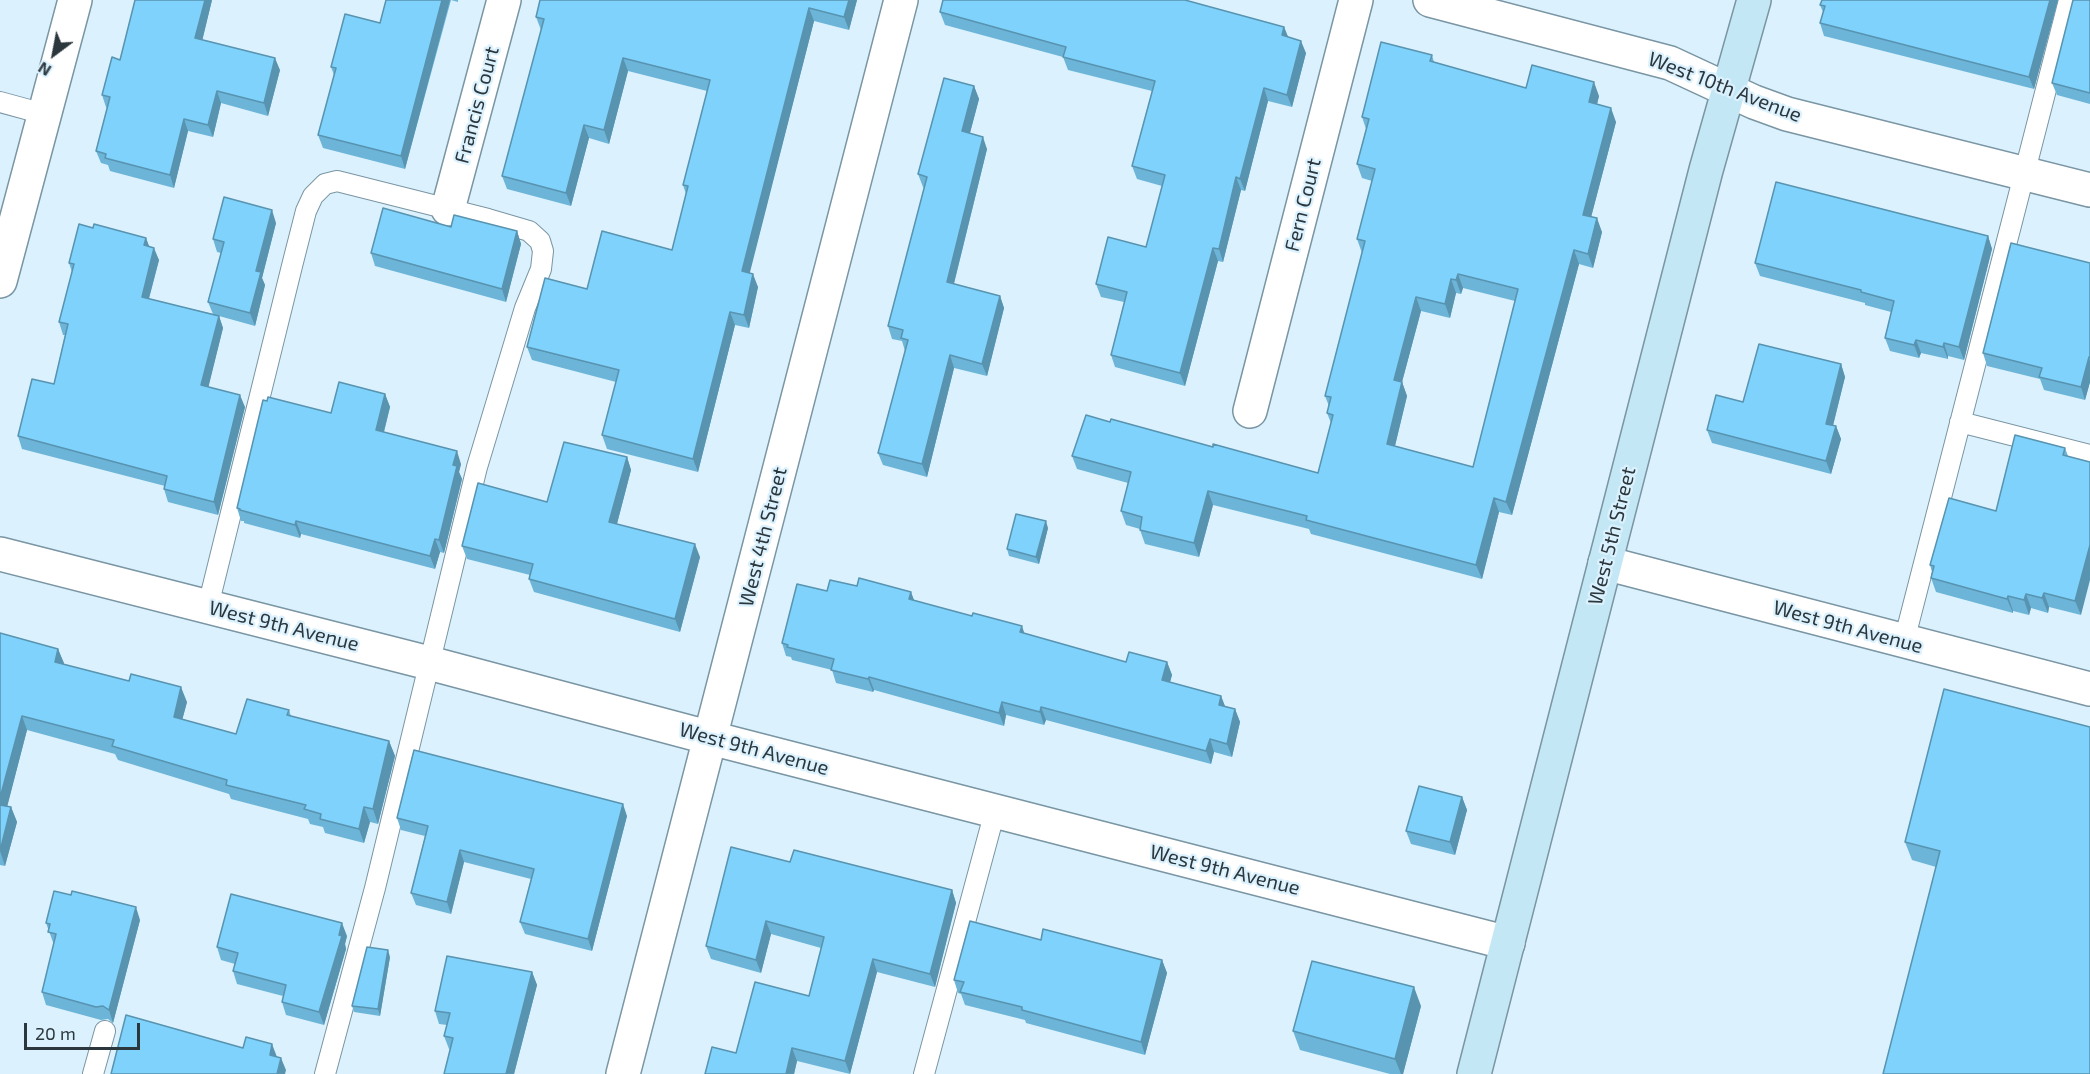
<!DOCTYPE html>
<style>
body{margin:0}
#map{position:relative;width:2090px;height:1074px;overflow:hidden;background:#dbf2fe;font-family:"Exo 2",sans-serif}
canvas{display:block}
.north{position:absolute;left:24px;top:24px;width:60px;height:60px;-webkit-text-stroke:4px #dbf2fe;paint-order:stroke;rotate:212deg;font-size:16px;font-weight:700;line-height:24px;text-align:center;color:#2c373d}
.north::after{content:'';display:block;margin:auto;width:21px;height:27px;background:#2c373d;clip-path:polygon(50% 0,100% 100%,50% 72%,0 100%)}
.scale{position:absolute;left:24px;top:1023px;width:116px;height:27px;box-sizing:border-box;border:3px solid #2c373d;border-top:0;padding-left:8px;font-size:18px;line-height:21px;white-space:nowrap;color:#2c373d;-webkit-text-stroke:4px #dbf2fe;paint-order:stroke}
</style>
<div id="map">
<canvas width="2090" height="1074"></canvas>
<div class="north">N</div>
<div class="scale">20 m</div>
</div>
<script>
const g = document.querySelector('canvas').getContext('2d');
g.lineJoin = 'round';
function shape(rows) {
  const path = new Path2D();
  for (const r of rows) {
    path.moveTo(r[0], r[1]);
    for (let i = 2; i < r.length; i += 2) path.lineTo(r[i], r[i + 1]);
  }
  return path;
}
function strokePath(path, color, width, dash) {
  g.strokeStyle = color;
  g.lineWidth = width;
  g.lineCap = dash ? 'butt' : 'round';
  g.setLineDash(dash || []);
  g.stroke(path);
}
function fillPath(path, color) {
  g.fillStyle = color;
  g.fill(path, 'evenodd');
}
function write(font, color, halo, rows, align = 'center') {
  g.font = font + ' "Exo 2",sans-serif';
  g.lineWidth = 4.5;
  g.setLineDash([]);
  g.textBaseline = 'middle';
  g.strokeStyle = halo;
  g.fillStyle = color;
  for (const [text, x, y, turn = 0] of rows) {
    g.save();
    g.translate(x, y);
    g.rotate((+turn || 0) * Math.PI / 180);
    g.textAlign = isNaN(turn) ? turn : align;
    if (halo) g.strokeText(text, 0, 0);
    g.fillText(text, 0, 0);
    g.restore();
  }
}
const lane = shape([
 [0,102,44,114],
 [1960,422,2090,455],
 [208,606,293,262,306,211,313,196,325,184,337,181,488,219,529,231,540,241,543,251,541,269,525,308,477,467,375,888,325,1074],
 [1904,641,2069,0],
 [93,1074,105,1031],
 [924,1074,995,811]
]);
const street = shape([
 [1430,0,1670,63,1754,102,1787,114,2090,190],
 [448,209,504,0],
 [0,281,75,0],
 [1250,411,1356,0],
 [0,554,429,663,711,738,1508,943],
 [1605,563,2090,689],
 [623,1074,901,0]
]);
const secondary = shape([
 [1474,1074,1706,170,1754,0]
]);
strokePath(lane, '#7a95a3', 22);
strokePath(street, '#7a95a3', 36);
strokePath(secondary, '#7a95a3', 36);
strokePath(lane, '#fff', 20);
strokePath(street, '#fff', 33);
strokePath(secondary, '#c4e7f6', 33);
fillPath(shape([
 [212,0,202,40,280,70,268,116,221,103,213,137,188,131,174,188,110,171,108,165,101,163,96,151,107,108,106,107,102,95,120,60],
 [386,0,458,0,458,2,451,0,405,169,323,148,318,135,334,75,331,67,380,23],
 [857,0,849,30,814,21,749,273,758,287,749,328,735,325,698,472,607,449,602,435,616,382,532,360,527,347,587,289,672,250,686,194,683,185,707,91,628,71,609,144,589,138,571,206,507,189,502,176,541,30,536,17],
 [1822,0,2058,0,2034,89,1824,36,1820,23,1823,12,1820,5],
 [2090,0,2090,104,2057,95,2052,83],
 [940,12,1284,27,1288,37,1306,53,1292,107,1268,101,1245,191,1241,190,1223,262,1218,261,1185,386,1115,367,1111,355,1124,302,1101,297,1096,284,1146,247,1162,186,1137,179,1132,166,1152,91,1068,70,1063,57,945,25],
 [1432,55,1434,62,1526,88,1599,96,1597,104,1616,122,1591,217,1602,232,1593,268,1579,264,1512,515,1499,512,1482,579,1311,534,1309,529,1213,505,1199,557,1145,544,1140,530,1140,529,1126,525,1121,511,1128,483,1077,469,1072,456,1110,422,1318,473,1331,423,1327,413,1329,406,1325,396,1362,253,1357,239,1372,181,1362,178,1357,164,1366,129,1362,117],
 [1463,288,1515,301,1473,467,1395,446,1407,396,1402,382,1421,311,1450,318,1456,293,1461,294],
 [974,86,979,99,970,133,987,149,954,284,1000,296,1004,308,987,376,954,368,927,477,883,465,878,453,905,351,902,341,892,339,888,326,924,188,923,187,918,174],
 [276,223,262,278,265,285,255,326,219,316,223,328,208,387,245,407,218,515,168,502,164,489,165,486,22,449,18,436,54,384,65,335,63,335,59,322,72,272,69,263,93,228,146,238,149,247,159,260,149,299,213,314,208,302,221,253,217,252,213,239],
 [517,231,521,244,506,302,375,266,371,253],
 [1988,236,1992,249,1964,360,1948,356,1948,359,1921,353,1919,358,1890,351,1885,338,1891,312,1865,305,1865,303,1760,276,1755,263],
 [2090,263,2090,382,2085,400,2044,390,2040,379,1987,366,1983,353],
 [1841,364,1845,377,1833,426,1836,426,1841,439,1831,474,1712,443,1707,430,1743,402],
 [385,394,390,407,384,432,461,464,459,472,462,479,444,553,440,552,435,569,301,534,300,538,244,523,244,521,241,521,237,508,331,413],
 [2065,448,2068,456,2081,615,2049,607,2048,613,2031,608,2029,615,2013,611,2013,613,1936,592,1931,578,1932,572,1930,565,1996,511],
 [627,457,631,470,617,524,700,557,680,632,534,592,529,579,530,575,467,559,462,546,547,502],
 [1048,528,1039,564,1009,556,1007,549],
 [827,591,914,600,1025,634,1126,662,1167,662,1172,675,1170,682,1221,696,1225,706,1235,709,1240,722,1232,757,1214,752,1211,764,1046,720,1044,725,1006,715,1004,726,874,690,873,692,836,683,832,670,792,660,791,657,786,656,782,643],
 [0,633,58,649,64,664,187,702,182,720,236,734,289,710,291,716,389,741,395,756,378,824,370,822,364,843,325,833,323,827,310,824,308,819,231,799,229,794,118,760,115,754,27,730,7,806,11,807,17,822,5,866,0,865],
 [2090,727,1936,867,1912,860,1905,842],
 [1462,797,1467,810,1455,855,1411,844,1406,831],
 [627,816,592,951,525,934,520,922,531,879,464,862,451,914,416,905,411,893,425,836,401,830,397,818],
 [790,862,952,890,956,903,935,987,877,972,850,1074,797,1061,794,1074,705,1074,736,1053,809,996,821,948,771,934,761,973,711,959,706,946],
 [140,920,113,1023,108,1019,101,1020,46,1005,42,992,54,945,46,923],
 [347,936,345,944,346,949,324,1025,286,1015,282,1002,283,996,237,984,233,971,235,964,221,960,217,947],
 [1041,940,1162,960,1167,973,1145,1055,1026,1023,1025,1020,965,1005,961,994,958,993,954,980],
 [390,957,380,1016,354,1012,352,1006],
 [532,972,537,985,514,1074,444,1074,450,1049,449,1049,444,1036,447,1025,439,1024,435,1011],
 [1421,1006,1403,1074,1390,1074,1300,1050,1293,1031]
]), '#6cb5d8');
fillPath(shape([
 [205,0,212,0,200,50,195,38],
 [442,0,450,0,405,169,401,156],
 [849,0,857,0,849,30,844,17],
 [2050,0,2058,0,2034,89,2029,77],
 [809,8,814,21,747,284,742,271],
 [1284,27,1289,39,1282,35],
 [1301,41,1306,53,1292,107,1287,95],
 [275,58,280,70,268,116,264,103],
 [623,58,628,71,609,144,604,130],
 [1594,82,1599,96,1594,116,1589,102],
 [974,86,979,99,967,144,962,131],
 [1264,88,1268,101,1245,191,1240,179],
 [217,91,221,103,213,137,208,125],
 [1611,108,1616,122,1588,229,1583,215],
 [184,119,188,131,174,188,170,175],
 [584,125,589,138,571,206,566,193],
 [983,137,987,149,951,295,947,282],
 [1236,177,1241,190,1223,262,1219,249],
 [272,210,276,223,262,278,265,285,255,326,250,313,256,271],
 [1597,218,1602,232,1593,268,1588,254],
 [517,231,521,244,506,302,502,289],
 [1988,236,1992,249,1964,360,1959,347],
 [146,238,151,251,144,245],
 [154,248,159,260,146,309,142,297],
 [1213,248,1218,261,1185,386,1180,373],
 [1574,250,1579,264,1512,515,1506,502],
 [753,274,758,287,749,328,744,315],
 [1458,274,1463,288,1461,294,1456,280],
 [1451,279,1456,293,1450,318,1445,304],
 [1000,296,1004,308,987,376,982,364],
 [1416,297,1421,311,1402,382,1407,396,1392,458,1387,444,1394,380],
 [730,312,735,325,698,472,693,459],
 [219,316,223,328,206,397,201,385],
 [1916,340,1921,353,1919,358,1914,345],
 [1944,343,1948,356,1948,359,1943,347],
 [950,355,954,368,927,477,922,464],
 [2089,357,2090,361,2090,382,2085,400,2081,387],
 [1841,364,1845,377,1830,437,1826,424],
 [385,394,390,407,381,443,376,430],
 [240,395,245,407,218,515,214,502],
 [1836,426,1841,439,1831,474,1826,461],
 [457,451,461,464,459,472,462,479,444,553,439,540,453,465],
 [627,457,631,470,614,535,609,522],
 [1208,491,1213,505,1199,557,1194,543],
 [1494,498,1499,512,1482,579,1476,565],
 [296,521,301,534,300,538,295,525],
 [1046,521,1048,528,1039,564,1036,557],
 [435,539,440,552,435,569,430,556],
 [695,544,700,557,680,632,675,619],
 [2090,545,2090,580,2081,615,2075,601],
 [911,592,916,605,909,599],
 [2044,593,2049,607,2048,613,2042,598],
 [2026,594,2031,608,2029,615,2024,600],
 [2008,596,2013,611,2013,613,2007,599],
 [1022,626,1026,638,1020,632],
 [58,649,64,663,60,676,55,662],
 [1167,662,1172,675,1167,693,1162,680],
 [869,677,874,690,873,692,868,679],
 [181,687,187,702,179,732,174,717],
 [1221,696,1226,709,1219,705],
 [1002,702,1006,715,1004,726,999,713],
 [1041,707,1046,720,1044,725,1040,712],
 [1235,709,1240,722,1232,757,1227,744],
 [22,716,27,730,4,819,0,808,0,798],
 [1210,739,1214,752,1211,764,1206,751],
 [389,741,395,756,378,824,373,809],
 [1462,797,1467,810,1455,855,1450,842],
 [623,804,627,816,592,951,588,939],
 [11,807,17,822,5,866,0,851],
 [364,807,370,822,364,843,359,829],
 [460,850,464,862,451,914,447,902],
 [952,890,956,903,935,987,930,974],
 [136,907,140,920,113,1023,109,1010],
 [766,921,771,934,761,973,756,960],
 [342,923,347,936,345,944,346,949,324,1025,319,1012],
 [388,950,390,957,380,1016,378,1009],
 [873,959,877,972,850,1074,845,1061],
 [1162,960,1167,973,1145,1055,1141,1042],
 [532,972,537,985,514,1074,506,1074],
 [1414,987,1421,1006,1403,1074,1401,1074,1395,1059],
 [272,1044,277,1057,270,1055],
 [792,1048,797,1061,794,1074,786,1074],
 [281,1058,286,1070,285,1074,277,1074]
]), '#5893b0');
const building = shape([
 [135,0,205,0,195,38,275,58,264,103,217,91,208,125,184,119,170,175,105,158,106,154,96,151,110,97,102,95,112,57,120,60,135,0],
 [386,0,442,0,401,156,318,135,336,68,331,67,345,14,380,23,386,0],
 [540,0,849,0,844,17,809,8,742,271,753,274,744,315,730,312,693,459,602,435,619,370,527,347,545,278,587,289,602,231,672,250,688,186,683,185,710,80,623,58,604,130,584,125,566,193,502,176,544,19,536,17,540,0],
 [943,0,1185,0,1284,27,1282,35,1301,41,1287,95,1264,88,1240,179,1236,177,1219,249,1213,248,1180,373,1111,355,1127,292,1096,284,1108,237,1146,247,1165,175,1132,166,1155,81,1063,57,1066,47,940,12,943,0],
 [1822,0,2050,0,2029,77,1820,23,1825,6,1820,5,1822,0],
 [2073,0,2090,0,2090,93,2052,83,2073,0],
 [1381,42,1432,55,1430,61,1526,88,1532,65,1594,82,1589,102,1611,108,1583,215,1597,218,1588,254,1574,250,1506,502,1494,498,1476,565,1306,520,1307,516,1208,491,1194,543,1140,530,1142,517,1121,511,1131,472,1072,456,1086,415,1110,422,1111,419,1213,447,1213,444,1318,473,1333,415,1327,413,1331,397,1325,396,1365,241,1357,239,1375,169,1357,164,1369,119,1362,117,1381,42],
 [1458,274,1518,289,1473,467,1387,444,1402,382,1394,380,1416,297,1445,304,1451,279,1456,280,1458,274],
 [944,78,974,86,962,131,983,137,947,282,1000,296,982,364,950,355,922,464,878,453,908,340,901,338,903,330,888,326,927,177,918,174,944,78],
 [1776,182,1988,236,1959,347,1944,343,1943,347,1916,340,1914,345,1885,338,1894,301,1861,292,1861,290,1755,263,1776,182],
 [224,197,272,210,256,271,261,272,250,313,208,302,224,242,213,239,224,197],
 [383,208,451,227,454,215,517,231,502,289,371,253,383,208],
 [79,224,93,228,94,224,146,238,144,245,154,248,142,297,219,316,201,385,240,395,214,502,164,489,167,476,18,436,32,379,54,384,68,324,59,322,74,264,69,263,79,224],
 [2011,243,2090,263,2090,357,2089,357,2081,387,2039,377,2042,368,1983,353,2011,243],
 [1759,344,1841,364,1826,424,1836,426,1826,461,1707,430,1716,395,1743,402,1759,344],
 [339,382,385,394,376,430,457,451,453,465,457,466,439,540,435,539,430,556,296,521,295,525,240,510,240,509,237,508,263,400,267,401,268,397,331,413,339,382],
 [2015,435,2065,448,2063,455,2090,462,2090,545,2075,601,2044,593,2042,598,2026,594,2024,600,2008,596,2007,599,1931,578,1934,566,1930,565,1949,498,1996,511,2015,435],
 [564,442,627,457,609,522,695,544,675,619,529,579,533,564,462,546,478,483,547,502,564,442],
 [1016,514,1046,521,1036,557,1007,549,1016,514],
 [859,578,911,592,909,599,972,616,973,613,1022,626,1020,632,1126,662,1129,652,1167,662,1162,680,1221,696,1219,705,1235,709,1227,744,1210,739,1206,751,1041,707,1040,712,1002,702,999,713,869,677,868,679,831,670,834,659,787,647,788,645,782,643,797,584,827,591,830,580,857,586,859,578],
 [0,633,58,649,55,662,129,681,131,674,181,687,174,717,236,734,247,699,289,710,287,715,389,741,373,809,364,807,359,829,320,819,321,814,304,809,306,805,226,785,227,780,112,746,114,740,22,716,0,798,0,633],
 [1944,689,2090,727,2090,1074,1883,1074,1940,851,1905,842,1944,689],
 [414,750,623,804,588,939,520,922,534,869,460,850,447,902,411,893,428,826,397,818,414,750],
 [1419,786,1462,797,1450,842,1406,831,1419,786],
 [0,805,11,807,0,851,0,805],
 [731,847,790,862,794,850,952,890,930,974,873,959,845,1061,792,1048,786,1074,705,1074,712,1047,736,1053,755,982,809,996,824,937,766,921,756,960,706,946,731,847],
 [54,891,71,895,72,891,136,907,109,1010,103,1006,96,1007,42,992,56,934,48,932,50,924,46,923,54,891],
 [231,894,342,923,339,935,342,936,319,1012,282,1002,286,985,233,971,238,953,217,947,231,894],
 [970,921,1041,940,1043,929,1162,960,1141,1042,1022,1010,1022,1007,960,992,964,982,954,980,970,921],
 [367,947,388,950,378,1009,352,1006,367,947],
 [447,956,532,972,506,1074,444,1074,453,1038,444,1036,450,1013,435,1011,447,956],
 [1312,961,1414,987,1395,1059,1293,1031,1312,961],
 [126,1015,243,1048,246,1037,272,1044,270,1055,281,1058,277,1074,111,1074,126,1015]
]);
fillPath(building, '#7ed2fb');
strokePath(building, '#5893b0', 1.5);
write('20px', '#2c373d', '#dbf2fe', [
 ["West 10th Avenue",1725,87,21],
 ["Francis Court",477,105,-75],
 ["Fern Court",1303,205,-76],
 ["West 5th Street",1612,536,-76],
 ["West 4th Street",763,537,-76],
 ["West 9th Avenue",284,626,14],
 ["West 9th Avenue",1848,627,15],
 ["West 9th Avenue",754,749,15],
 ["West 9th Avenue",1225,870,14]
]);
</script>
